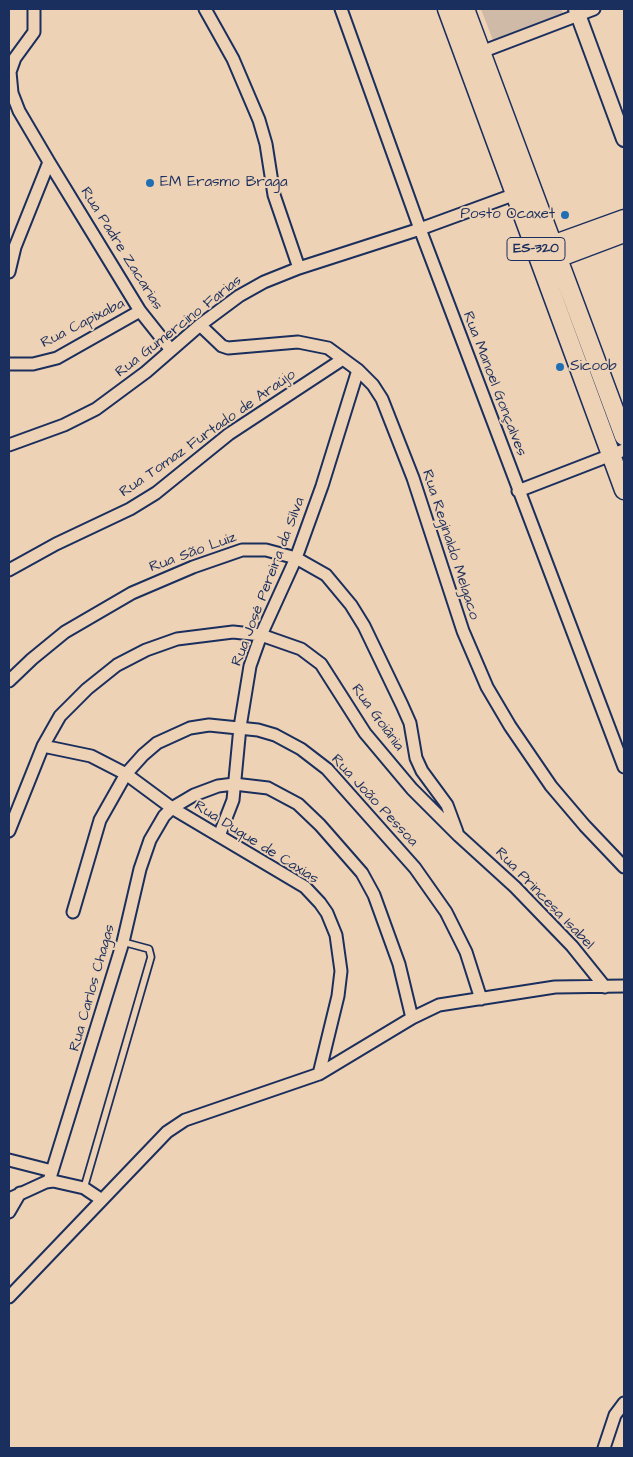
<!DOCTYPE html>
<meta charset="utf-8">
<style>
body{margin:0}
#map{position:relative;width:633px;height:1457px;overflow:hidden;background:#eed2b5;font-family:"Architects Daughter",sans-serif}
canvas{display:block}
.frame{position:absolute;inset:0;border:10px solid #1b2f5e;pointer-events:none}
</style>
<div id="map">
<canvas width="633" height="1457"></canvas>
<div class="frame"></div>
</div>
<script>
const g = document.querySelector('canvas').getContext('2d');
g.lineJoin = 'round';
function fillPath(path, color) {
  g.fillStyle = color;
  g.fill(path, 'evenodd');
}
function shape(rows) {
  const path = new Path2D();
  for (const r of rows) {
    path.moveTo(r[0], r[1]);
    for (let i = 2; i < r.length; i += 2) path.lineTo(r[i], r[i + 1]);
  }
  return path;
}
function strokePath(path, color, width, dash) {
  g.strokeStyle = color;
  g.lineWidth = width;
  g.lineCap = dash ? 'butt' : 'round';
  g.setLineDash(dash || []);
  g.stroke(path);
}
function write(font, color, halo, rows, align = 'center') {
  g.font = font + ' "Architects Daughter",sans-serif';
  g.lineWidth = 4;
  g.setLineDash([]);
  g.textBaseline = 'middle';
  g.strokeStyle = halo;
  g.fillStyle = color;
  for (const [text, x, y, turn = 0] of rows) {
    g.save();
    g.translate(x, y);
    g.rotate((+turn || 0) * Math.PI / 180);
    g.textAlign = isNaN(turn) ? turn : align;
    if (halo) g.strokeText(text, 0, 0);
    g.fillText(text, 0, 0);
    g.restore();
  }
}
fillPath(shape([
 [481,9,561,9,564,15,494,43]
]), '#cfbaa8');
const service = shape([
 [84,1188,151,957,149,949,123,942]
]);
const minor = shape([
 [34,9,34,32,15,58,10,72,12,93,19,111,49,162,140,311,171,350],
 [205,9,233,59,259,120,266,144,274,195,299,268],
 [341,9,420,229,624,767],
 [476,54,594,9],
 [9,272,15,247,49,162],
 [200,325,222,346,228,348,298,342,328,348,358,370,373,385,382,399,413,478,463,631,487,687,510,726,551,786,585,826,624,867],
 [9,364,33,364,57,358,140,311],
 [9,445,64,425,96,409,146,372,200,325,239,296,264,282,299,268,420,229,521,192],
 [518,491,624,450],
 [9,570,56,544,130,509,156,493,229,434,343,359],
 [9,681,32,659,65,632,132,593,193,567,242,550,266,550,296,558,326,575,351,605,364,626,402,705,410,723,416,758,422,771,447,805,457,832],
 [43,746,91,756,126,774,172,808,305,887,320,903,327,913,336,935,341,971,338,996,319,1074],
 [9,831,43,746,60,716,87,689,117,665,146,650,177,639,233,632,261,635,301,649,321,664,365,733,412,789,459,836,515,887,572,946,605,987],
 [219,836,233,800,240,727,250,666,261,635,296,558,322,486,358,370],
 [73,912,100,820,126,774,143,755,157,743,190,728,209,725,258,730,275,735,301,749,327,769,415,868,446,912,466,952,481,999],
 [9,1160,52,1171],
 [49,1181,123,942,140,869,150,840,164,816,172,808,194,795,218,786,234,784,268,788,298,804,320,825,362,873,374,895,399,964,412,1018],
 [9,1199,46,1182,53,1181,84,1188,102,1200],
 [9,1212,20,1193],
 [9,1297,167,1132,185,1120,319,1074,412,1018,439,1005,555,987,624,986],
 [604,1448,615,1415,624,1403]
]);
const tertiary = shape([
 [576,9,624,139]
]);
const primary = shape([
 [447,9,624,490],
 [465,9,624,436],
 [541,249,624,219],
 [547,262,624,233]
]);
strokePath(service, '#1b2f5e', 9);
strokePath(minor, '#1b2f5e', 15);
strokePath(tertiary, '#1b2f5e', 18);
strokePath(primary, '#1b2f5e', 21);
strokePath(service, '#eed2b5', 5.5);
strokePath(minor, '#eed2b5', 11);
strokePath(tertiary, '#eed2b5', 14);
strokePath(primary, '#eed2b5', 18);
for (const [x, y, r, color] of [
 [150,183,5,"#1f6fb2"],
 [565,215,5,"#1f6fb2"],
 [560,367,5,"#1f6fb2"]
]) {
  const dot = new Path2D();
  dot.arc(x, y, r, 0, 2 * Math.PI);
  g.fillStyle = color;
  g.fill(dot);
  strokePath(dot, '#eed2b5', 2);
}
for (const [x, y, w] of [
 [536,249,58]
]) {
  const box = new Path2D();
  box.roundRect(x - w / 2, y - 11.5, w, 23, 4);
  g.fillStyle = '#eed2b5';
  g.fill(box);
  strokePath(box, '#1b2f5e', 1);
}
write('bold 14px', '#1b2f5e', null, [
 ["ES-320",536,249]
]);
write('15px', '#1b2f5e', '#eed2b5', [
 ["EM Erasmo Braga",160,183],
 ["Posto Ocaxet",555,215,"right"],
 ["Sicoob",570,367]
], 'left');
write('15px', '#1b2f5e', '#eed2b5', [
 ["Rua Padre Zacarias",121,249,58],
 ["Rua Capixaba",83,324,-27],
 ["Rua Gumercino Farias",179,327,-38],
 ["Rua Manoel Gonçalves",494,384,69],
 ["Rua Tomaz Furtado de Araújo",208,434,-35],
 ["Rua Reginaldo Melgaco",450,545,72],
 ["Rua São Luiz",193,553,-20],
 ["Rua José Pereira da Silva",269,582,-69],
 ["Rua Goiânia",377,718,54],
 ["Rua João Pessoa",374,801,47],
 ["Rua Duque de Caxias",256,843,32],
 ["Rua Princesa Isabel",544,899,46],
 ["Rua Carlos Chagas",93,988,-74]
]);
</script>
